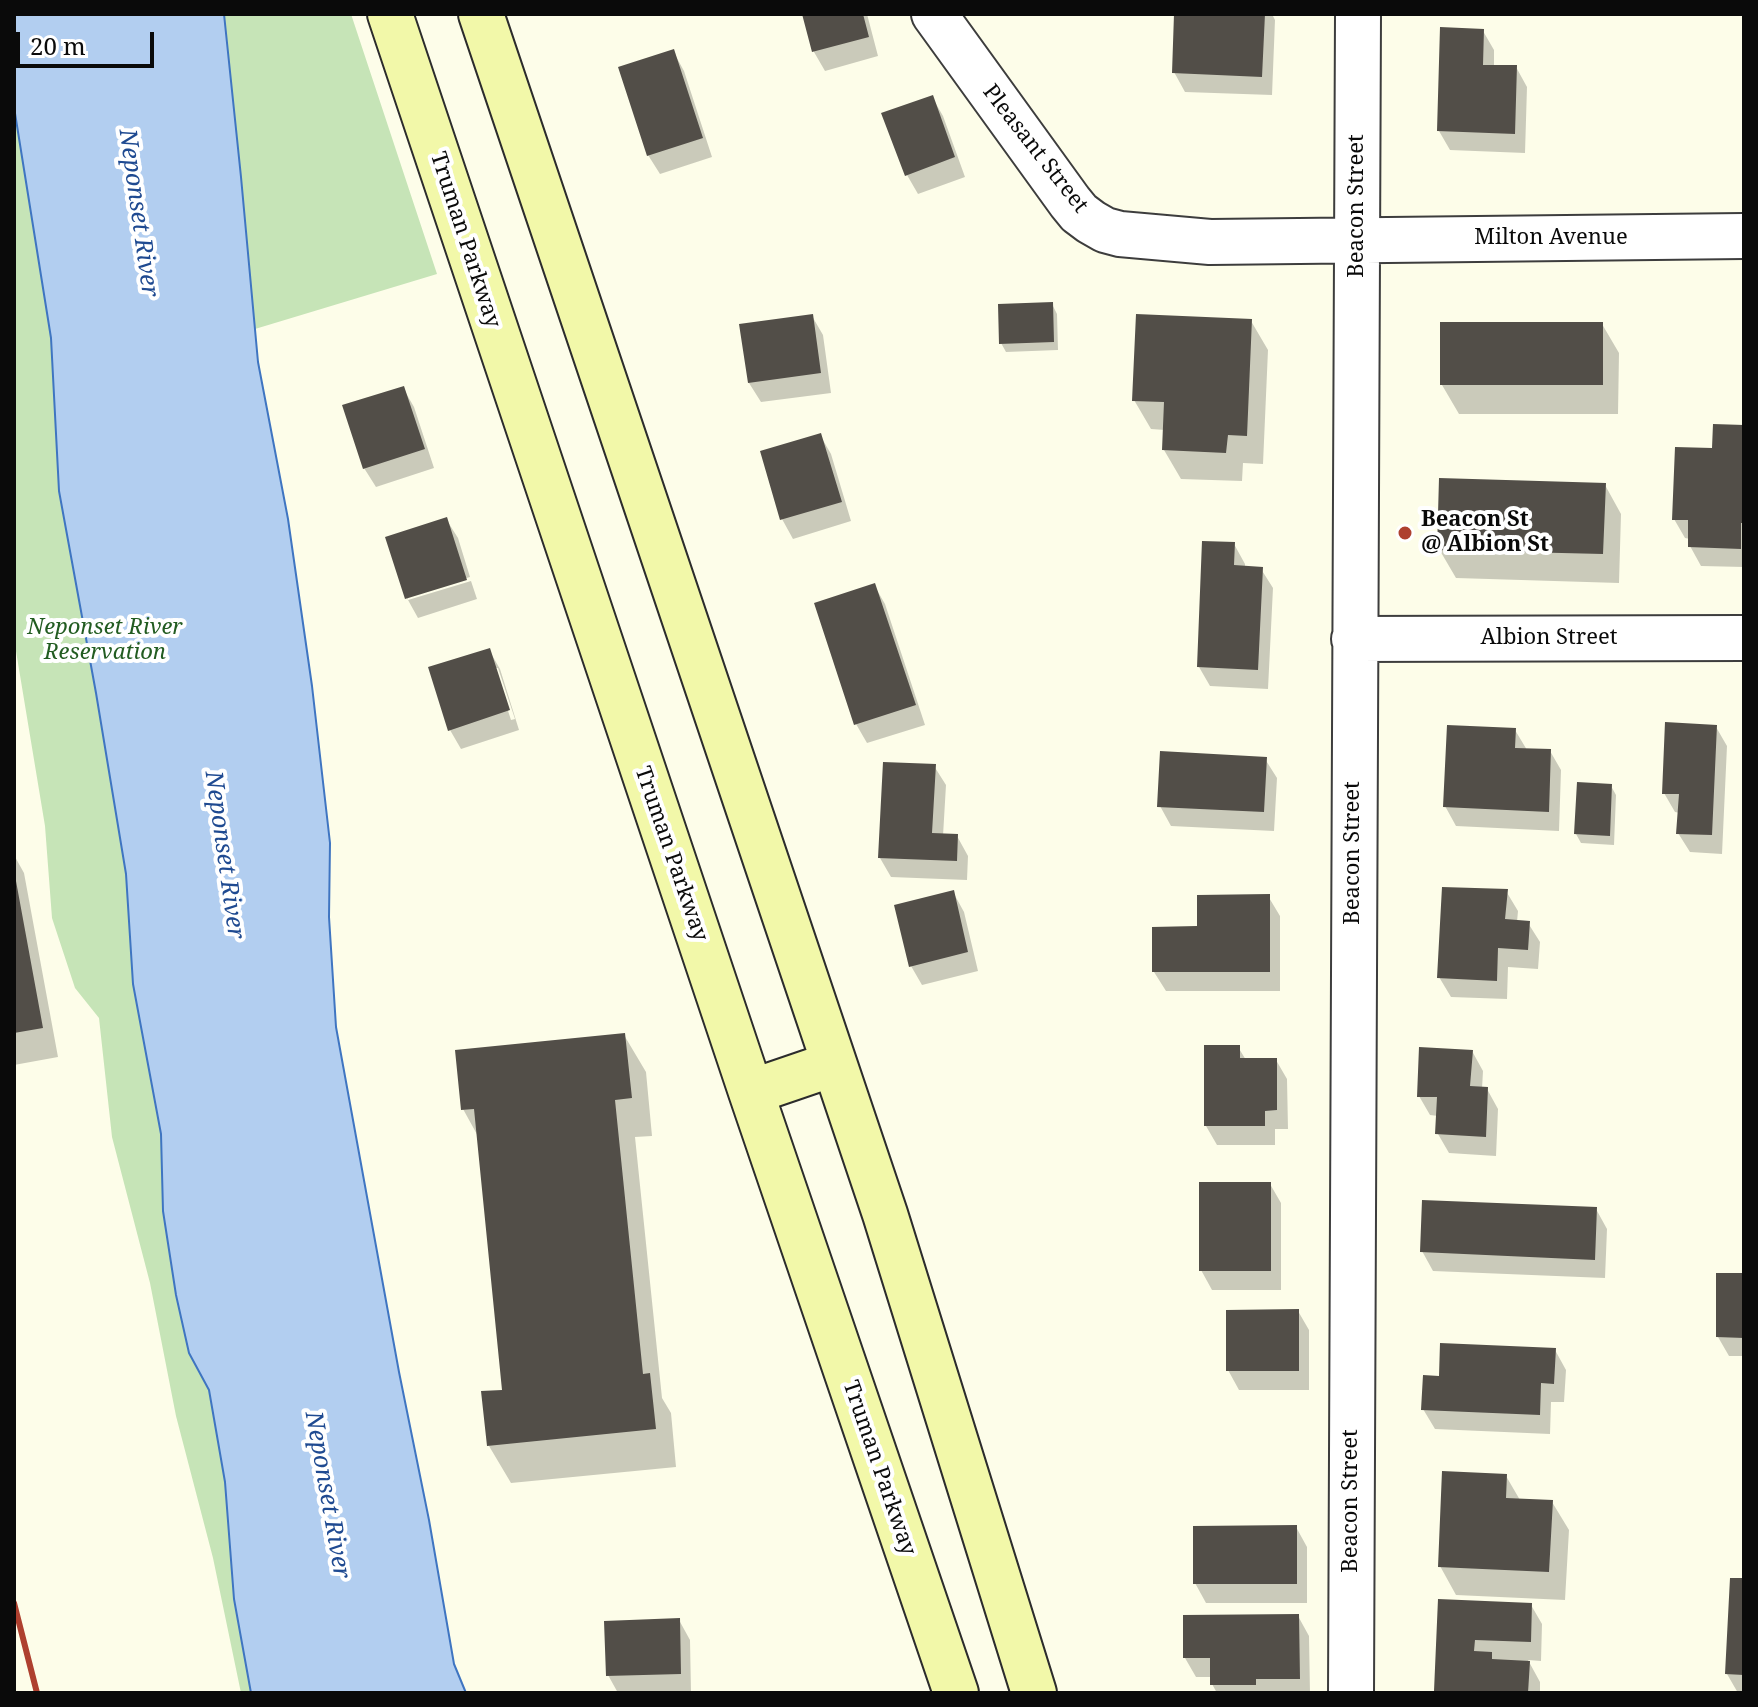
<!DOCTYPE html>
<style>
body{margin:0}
#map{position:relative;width:1758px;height:1707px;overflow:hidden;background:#fdfde9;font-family:"Noto Serif",serif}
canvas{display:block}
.frame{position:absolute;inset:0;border:16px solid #0a0a0a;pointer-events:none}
.scale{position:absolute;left:16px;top:32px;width:138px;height:36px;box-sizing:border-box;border:4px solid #0a0a0a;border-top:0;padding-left:10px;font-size:24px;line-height:28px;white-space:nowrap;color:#0a0a0a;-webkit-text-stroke:6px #fff;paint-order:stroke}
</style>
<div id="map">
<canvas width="1758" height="1707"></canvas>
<div class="frame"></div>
<div class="scale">20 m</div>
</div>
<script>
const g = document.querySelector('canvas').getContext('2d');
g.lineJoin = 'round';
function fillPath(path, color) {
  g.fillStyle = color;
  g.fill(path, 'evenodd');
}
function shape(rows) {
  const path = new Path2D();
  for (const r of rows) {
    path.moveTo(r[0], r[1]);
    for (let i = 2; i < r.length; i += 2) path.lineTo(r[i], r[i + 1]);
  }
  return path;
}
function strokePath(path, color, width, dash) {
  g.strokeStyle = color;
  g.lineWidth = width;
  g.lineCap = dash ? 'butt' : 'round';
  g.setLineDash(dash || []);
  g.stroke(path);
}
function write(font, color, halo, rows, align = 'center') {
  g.font = font + ' "Noto Serif",serif';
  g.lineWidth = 8;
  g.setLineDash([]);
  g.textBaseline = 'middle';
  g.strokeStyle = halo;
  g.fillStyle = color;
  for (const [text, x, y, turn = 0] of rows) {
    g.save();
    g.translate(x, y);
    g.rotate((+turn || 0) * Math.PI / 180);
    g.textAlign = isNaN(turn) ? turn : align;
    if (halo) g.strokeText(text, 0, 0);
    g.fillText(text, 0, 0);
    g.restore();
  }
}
fillPath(shape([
 [14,14,359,1693,241,1693,213,1558,176,1416,150,1283,112,1137,99,1018,75,988,52,918,45,826,14,639],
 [224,14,351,14,437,274,255,329]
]), '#c6e4b7');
const water = shape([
 [14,14,224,14,241,177,258,362,288,519,312,686,330,843,329,917,336,1027,399,1372,429,1520,454,1664,466,1693,251,1693,234,1599,225,1482,209,1390,189,1353,176,1295,163,1211,161,1134,133,984,126,874,96,693,59,491,51,338,14,107,14,14]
]);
fillPath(water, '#b2cef0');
strokePath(water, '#3f75c1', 2);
fillPath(shape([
 [804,14,867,14,878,56,825,71,814,52],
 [1176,14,1272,14,1275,20,1272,95,1185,92,1174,72],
 [1483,31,1494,50,1494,67,1516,67,1527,87,1525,153,1450,150,1439,131],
 [673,51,684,71,712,157,660,174,648,155],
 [932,97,943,116,965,177,918,194,907,175],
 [1052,304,1057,314,1058,350,1006,352,1001,343],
 [812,316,823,335,831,393,761,402,749,383,742,326],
 [1251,321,1268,350,1263,464,1243,463,1242,481,1181,479,1164,450,1165,430,1151,429,1134,400],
 [1602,324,1619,353,1618,414,1459,414,1442,385],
 [403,388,414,407,434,468,376,487,364,468],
 [1744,427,1744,567,1701,566,1690,546,1690,539,1685,538,1674,519,1714,450],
 [820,435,831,454,851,521,793,539,782,519,762,452],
 [1605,485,1621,514,1619,583,1456,578,1439,549],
 [446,519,458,538,470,577,408,596,408,600,388,538],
 [1234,544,1245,564,1245,568,1261,569,1273,588,1268,689,1210,686,1199,667],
 [471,581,477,599,418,618,408,600],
 [874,585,885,604,925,725,867,743,856,724],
 [489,650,500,669,519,730,461,749,450,730],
 [494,668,498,668,515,719,511,720],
 [1716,727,1727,746,1722,854,1690,852,1678,833,1680,813,1675,812,1664,793],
 [1515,730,1527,750,1550,751,1561,770,1559,831,1456,826,1445,806],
 [1265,759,1277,778,1274,831,1171,826,1160,806],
 [934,766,946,785,943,836,957,836,968,856,967,880,891,877,880,858],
 [1611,786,1616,795,1614,845,1581,843,1576,834],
 [14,855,24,873,58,1057,14,1065],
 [1506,891,1518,911,1517,922,1528,923,1540,942,1538,969,1508,967,1507,999,1451,997,1439,977],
 [953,892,964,912,978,971,922,985,911,966],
 [1268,896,1280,916,1280,991,1166,991,1154,972],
 [624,1035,646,1072,652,1136,635,1137,662,1398,671,1413,676,1467,511,1483,489,1446,504,1391,479,1138,463,1109],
 [1238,1047,1246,1060,1276,1060,1287,1079,1288,1129,1275,1129,1275,1145,1217,1145,1206,1126],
 [1472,1051,1483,1071,1482,1089,1487,1089,1498,1109,1496,1156,1449,1153,1438,1134,1438,1116,1430,1115,1419,1096],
 [1270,1184,1281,1203,1281,1290,1212,1290,1201,1270],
 [1596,1209,1607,1229,1605,1278,1433,1271,1422,1251],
 [1744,1275,1744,1356,1729,1356,1718,1337],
 [1298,1311,1309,1330,1309,1390,1239,1390,1228,1370],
 [1555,1350,1566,1370,1564,1402,1551,1402,1550,1434,1435,1429,1423,1409,1441,1378],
 [1506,1476,1520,1500,1552,1502,1569,1530,1565,1600,1456,1595,1440,1566],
 [1296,1527,1307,1547,1307,1603,1206,1603,1195,1583],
 [1744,1580,1744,1693,1738,1693,1727,1674],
 [1440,1602,1531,1605,1542,1624,1541,1661,1528,1660,1540,1682,1540,1693,1438,1693,1436,1690],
 [1298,1616,1309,1636,1310,1693,1217,1693,1212,1684,1212,1677,1196,1677,1185,1658],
 [679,1620,690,1640,691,1693,618,1693,608,1675]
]), '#0003');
fillPath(shape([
 [802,14,863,14,869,37,812,52],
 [1174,14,1265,14,1262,77,1172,73],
 [1440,27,1484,29,1483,65,1517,65,1515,134,1437,131],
 [674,49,703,138,647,156,618,67],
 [933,95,955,157,905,176,881,113],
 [1053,302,1054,342,999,344,998,304],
 [813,314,821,373,748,383,739,324],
 [1136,314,1252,319,1247,436,1228,435,1226,453,1162,450,1164,402,1132,401],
 [1440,322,1603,322,1603,385,1440,385],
 [404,386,425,449,363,469,342,405],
 [1713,424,1744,425,1744,523,1741,523,1741,549,1688,547,1688,520,1672,520,1675,447,1712,448],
 [821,433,842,502,780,520,760,451],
 [1439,478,1606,483,1603,554,1437,550],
 [447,517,467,580,405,599,385,537],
 [1202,541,1235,542,1234,565,1263,567,1258,670,1197,667],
 [875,583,916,705,854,725,814,603],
 [490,648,510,710,448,731,428,667],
 [1665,722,1717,725,1712,835,1676,834,1679,794,1662,794],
 [1447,725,1516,728,1515,748,1551,749,1549,812,1443,807],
 [1160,751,1267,757,1264,812,1157,807],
 [883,762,936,764,932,833,958,834,957,861,878,858],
 [1577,782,1612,784,1610,836,1574,834],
 [14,881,16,881,43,1028,14,1033],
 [1442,887,1508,889,1505,919,1530,921,1528,950,1498,948,1497,981,1437,978],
 [954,890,968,952,909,967,894,905],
 [1270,894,1270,972,1152,972,1152,927,1197,926,1197,895],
 [625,1033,632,1098,615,1100,643,1374,650,1373,656,1429,487,1446,481,1391,502,1390,474,1109,461,1110,455,1050],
 [1204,1045,1240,1045,1240,1058,1277,1058,1277,1110,1265,1111,1265,1126,1204,1126],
 [1419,1047,1473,1050,1470,1086,1488,1087,1486,1137,1435,1134,1437,1097,1417,1097],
 [1199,1182,1271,1182,1271,1271,1199,1271],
 [1422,1200,1597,1207,1595,1260,1420,1252],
 [1716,1273,1744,1273,1744,1338,1716,1337],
 [1299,1309,1299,1371,1226,1371,1226,1310],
 [1440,1343,1556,1348,1554,1384,1541,1383,1540,1415,1421,1410,1423,1375,1439,1376],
 [1442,1471,1507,1474,1506,1498,1553,1500,1549,1572,1438,1567],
 [1297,1525,1297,1584,1193,1584,1193,1526],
 [1730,1578,1744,1578,1744,1675,1725,1674],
 [1438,1599,1532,1603,1531,1642,1475,1640,1474,1651,1492,1652,1492,1659,1530,1661,1528,1693,1434,1691],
 [1299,1614,1300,1679,1256,1679,1256,1685,1210,1685,1210,1658,1183,1658,1183,1615],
 [680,1618,681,1674,606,1676,604,1621]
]), '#524e48');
const minor = shape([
 [934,14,1070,202,1079,213,1091,222,1105,230,1120,234,1210,242,1744,236],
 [1354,639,1744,638],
 [1351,1693,1358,14]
]);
const secondary = shape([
 [390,14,751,1092,956,1693],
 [481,14,885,1214,1034,1693],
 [751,1092,833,1064]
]);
strokePath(minor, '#3d3d3d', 48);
strokePath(secondary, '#2c2c2c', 48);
strokePath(minor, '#fff', 44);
strokePath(secondary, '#f2f8a9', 44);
strokePath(shape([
 [14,1603,37,1693]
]), '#ae402f', 6);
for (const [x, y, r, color] of [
 [1405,533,8,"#ae402f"]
]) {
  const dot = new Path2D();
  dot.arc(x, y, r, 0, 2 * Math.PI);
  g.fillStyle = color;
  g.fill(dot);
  strokePath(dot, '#fff', 3);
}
write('22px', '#0a0a0a', '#fff', [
 ["Pleasant Street",1035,149,52],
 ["Beacon Street",1357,206,-90],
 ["Milton Avenue",1551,238],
 ["Truman Parkway",465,240,72],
 ["Albion Street",1549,638],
 ["Beacon Street",1353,853,-90],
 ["Truman Parkway",671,854,71],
 ["Truman Parkway",879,1468,71],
 ["Beacon Street",1351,1501,-90]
]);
write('bold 22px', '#0a0a0a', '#fff', [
 ["Beacon St",1421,520],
 ["@ Albion St",1421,545]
], 'left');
write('italic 22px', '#225c21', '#fff', [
 ["Neponset River",105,628],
 ["Reservation",105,653]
]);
write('italic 24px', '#1f4a91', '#fff', [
 ["Neponset River",138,213,82],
 ["Neponset River",224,855,82],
 ["Neponset River",327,1495,80]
]);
</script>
